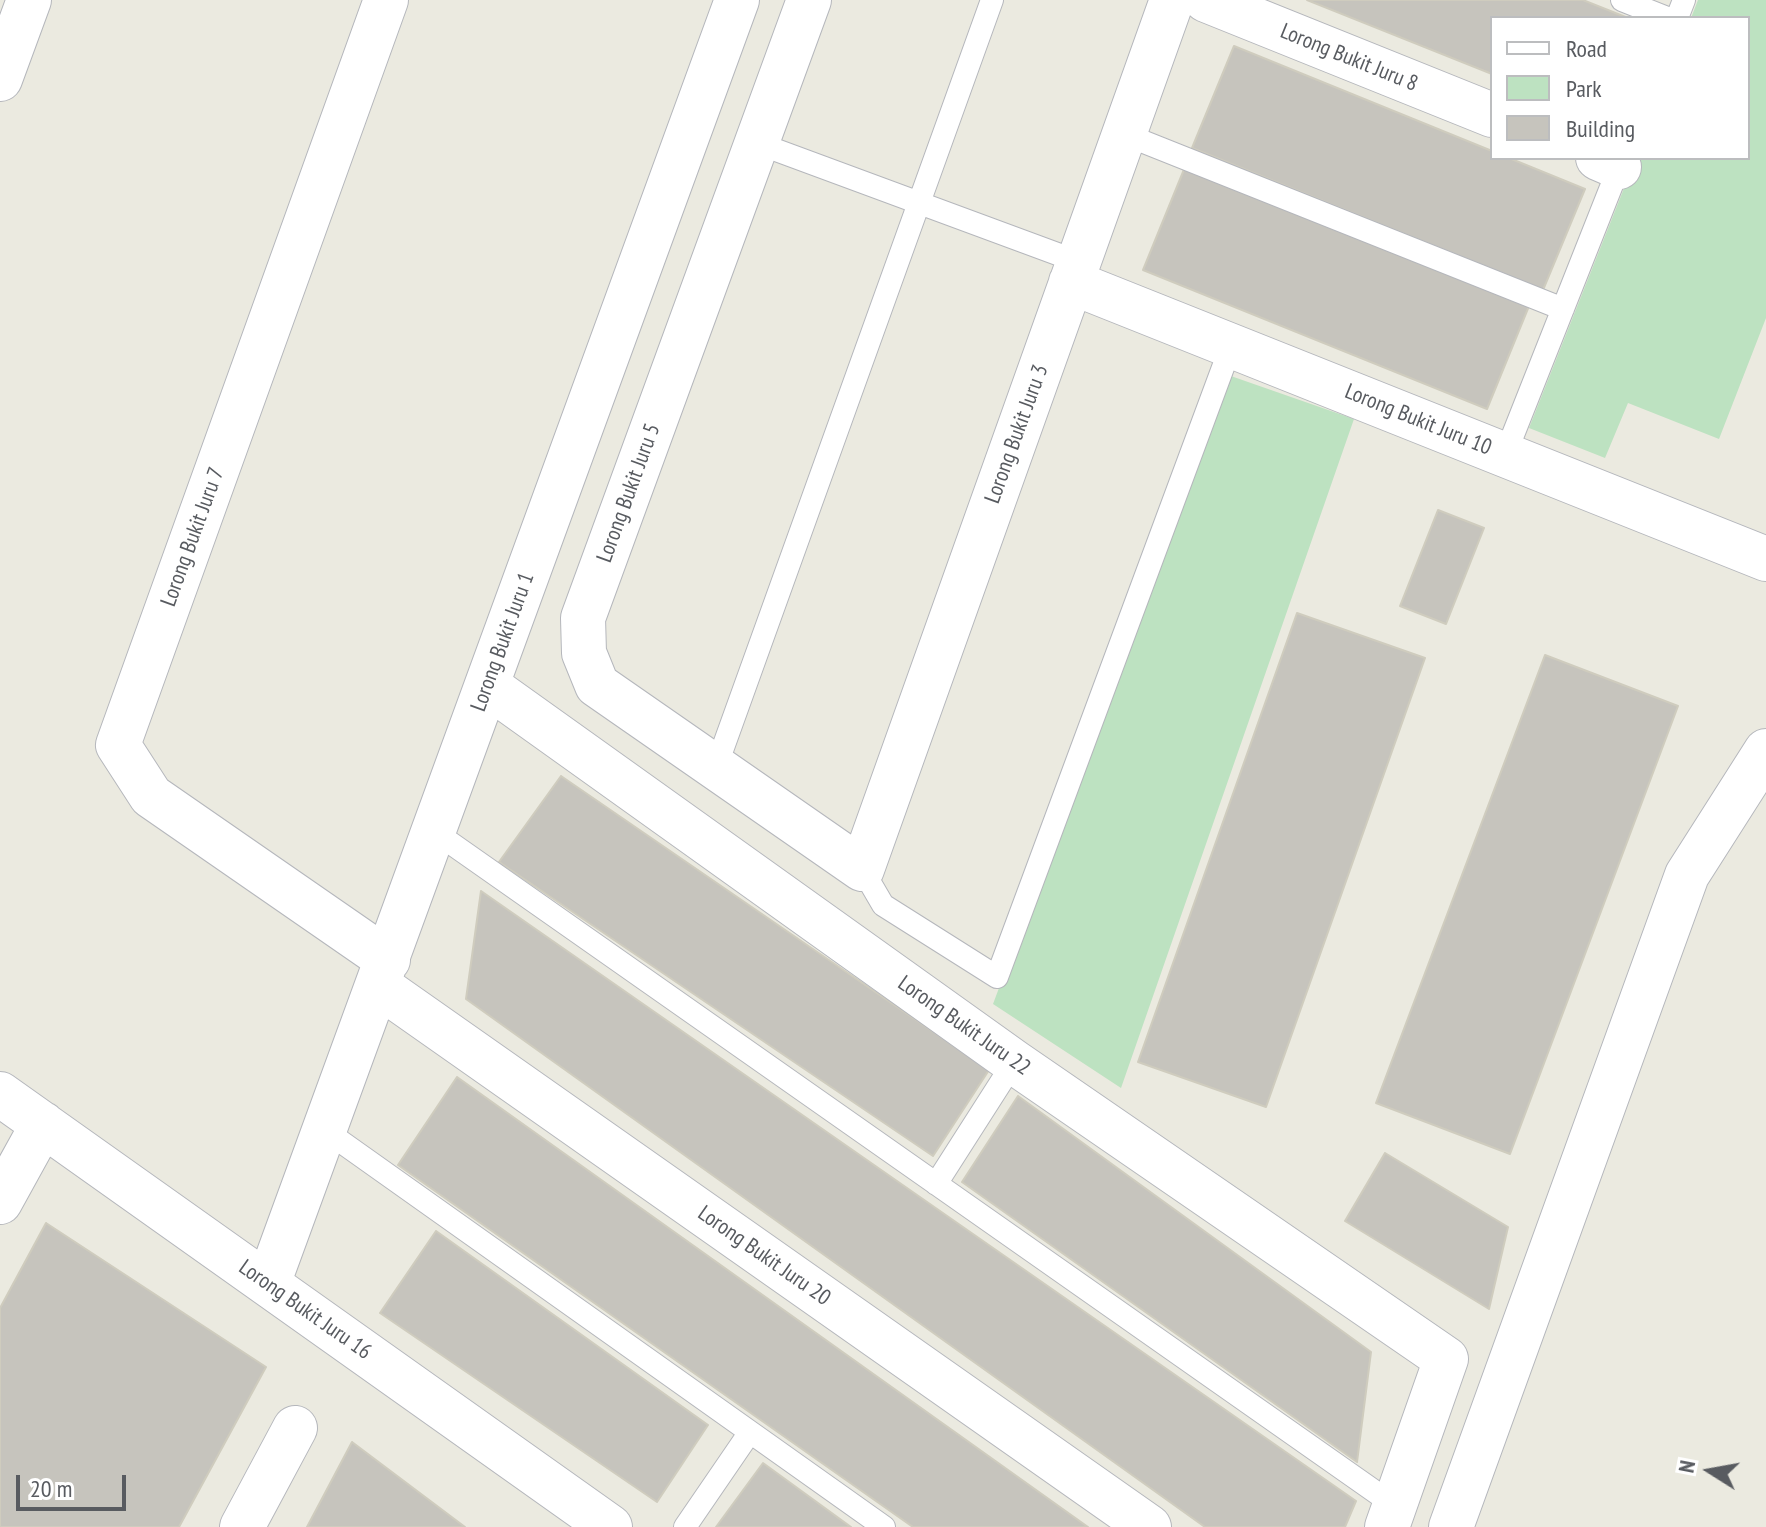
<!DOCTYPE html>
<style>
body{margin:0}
#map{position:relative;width:1766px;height:1527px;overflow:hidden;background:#ebeae0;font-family:"PT Sans Narrow",sans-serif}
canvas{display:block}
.legend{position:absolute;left:1490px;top:16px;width:260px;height:144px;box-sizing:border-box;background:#fff;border:2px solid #bcbdbf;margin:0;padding:10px 14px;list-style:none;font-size:24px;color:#585b60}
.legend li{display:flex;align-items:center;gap:16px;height:40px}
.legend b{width:40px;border:2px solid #bcbdbf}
.north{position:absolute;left:1670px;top:1431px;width:80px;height:80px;-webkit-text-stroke:6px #fff;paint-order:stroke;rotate:281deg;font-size:22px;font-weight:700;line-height:32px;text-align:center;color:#585b60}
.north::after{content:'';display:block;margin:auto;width:28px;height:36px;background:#585b60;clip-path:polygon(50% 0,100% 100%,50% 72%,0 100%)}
.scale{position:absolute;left:16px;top:1475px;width:110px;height:36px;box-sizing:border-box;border:4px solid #585b60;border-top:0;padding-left:10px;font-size:24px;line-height:28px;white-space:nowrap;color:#585b60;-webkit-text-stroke:6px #fff;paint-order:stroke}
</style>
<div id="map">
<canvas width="1766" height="1527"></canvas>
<ul class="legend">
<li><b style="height:10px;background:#fff"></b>Road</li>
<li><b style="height:22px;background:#bde2c1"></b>Park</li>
<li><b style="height:22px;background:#c6c4bd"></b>Building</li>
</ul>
<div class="north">N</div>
<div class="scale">20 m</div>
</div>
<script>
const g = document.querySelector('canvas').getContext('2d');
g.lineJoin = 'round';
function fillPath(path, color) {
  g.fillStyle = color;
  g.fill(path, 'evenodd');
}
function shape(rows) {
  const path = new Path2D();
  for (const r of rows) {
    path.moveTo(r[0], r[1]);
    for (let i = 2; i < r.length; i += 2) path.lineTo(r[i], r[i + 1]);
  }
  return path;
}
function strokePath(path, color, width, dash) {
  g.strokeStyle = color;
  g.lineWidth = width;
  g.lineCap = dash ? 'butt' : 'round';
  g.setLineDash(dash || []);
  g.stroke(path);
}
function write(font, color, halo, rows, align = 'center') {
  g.font = font + ' "PT Sans Narrow",sans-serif';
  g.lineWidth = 7;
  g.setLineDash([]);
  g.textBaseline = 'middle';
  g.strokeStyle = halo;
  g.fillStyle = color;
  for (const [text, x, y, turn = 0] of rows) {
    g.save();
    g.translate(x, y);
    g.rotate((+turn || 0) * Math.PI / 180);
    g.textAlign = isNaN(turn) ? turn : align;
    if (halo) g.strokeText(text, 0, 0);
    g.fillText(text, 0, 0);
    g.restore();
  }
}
fillPath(shape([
 [1698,0,1766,0,1766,318,1719,439,1628,403,1605,458,1529,428,1636,158,1748,158,1748,18,1691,18],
 [1228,375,1354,419,1121,1088,993,1004]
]), '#bde2c1');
const building = shape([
 [1307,0,1583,0,1628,18,1492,18,1492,74,1307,0],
 [1234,46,1492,151,1492,158,1509,158,1585,189,1543,290,1192,148,1234,46],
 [1185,167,1529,306,1487,409,1143,270,1185,167],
 [1438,510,1484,528,1446,624,1400,606,1438,510],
 [1297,613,1425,658,1266,1107,1138,1062,1297,613],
 [1545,655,1678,706,1510,1154,1376,1103,1545,655],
 [561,776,989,1070,933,1156,499,862,561,776],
 [481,891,1356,1501,1345,1527,1205,1527,466,999,481,891],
 [457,1077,1088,1527,913,1527,398,1165,457,1077],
 [1018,1096,1371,1352,1357,1462,962,1182,1018,1096],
 [1385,1153,1508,1227,1489,1309,1345,1221,1385,1153],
 [46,1223,266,1367,179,1527,0,1527,0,1308,46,1223],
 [436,1231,708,1425,657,1502,380,1313,436,1231],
 [352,1442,465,1527,307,1527,352,1442],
 [763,1463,851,1527,716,1527,763,1463]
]);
fillPath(building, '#c6c4bd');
strokePath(building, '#cfccbe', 2);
const lane = shape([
 [1622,0,1667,18],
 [1677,18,1684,0],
 [1124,134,1563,309],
 [757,143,1079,262],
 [1505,455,1621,162],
 [716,767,992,0],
 [435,832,1394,1505],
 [862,869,883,905,997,977,1231,346],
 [326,1131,884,1527],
 [936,1184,1014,1062],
 [685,1527,750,1432]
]);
const street = shape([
 [386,0,118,745,151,796,388,960],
 [809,0,583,618,584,653,597,685,862,869,1172,0],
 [1206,0,1492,115],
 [0,79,29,0],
 [1598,158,1619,167],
 [1071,282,1766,559],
 [488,686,1014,1062,1446,1359,1387,1527],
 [379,986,1149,1527],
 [0,1094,610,1527],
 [0,1202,43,1124],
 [268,1284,737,0],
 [242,1527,295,1428],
 [1451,1527,1687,875,1766,751]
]);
strokePath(lane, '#b5b7bc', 24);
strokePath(street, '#b5b7bc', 46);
strokePath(lane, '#fff', 22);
strokePath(street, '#fff', 44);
write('22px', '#585b60', '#fff', [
 ["Lorong Bukit Juru 8",1349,58,22],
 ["Lorong Bukit Juru 10",1418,420,22],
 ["Lorong Bukit Juru 3",1017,434,-70],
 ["Lorong Bukit Juru 5",629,493,-70],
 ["Lorong Bukit Juru 7",193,537,-70],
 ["Lorong Bukit Juru 1",503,642,-70],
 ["Lorong Bukit Juru 22",964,1026,35],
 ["Lorong Bukit Juru 20",764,1256,35],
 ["Lorong Bukit Juru 16",305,1310,35]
]);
</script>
